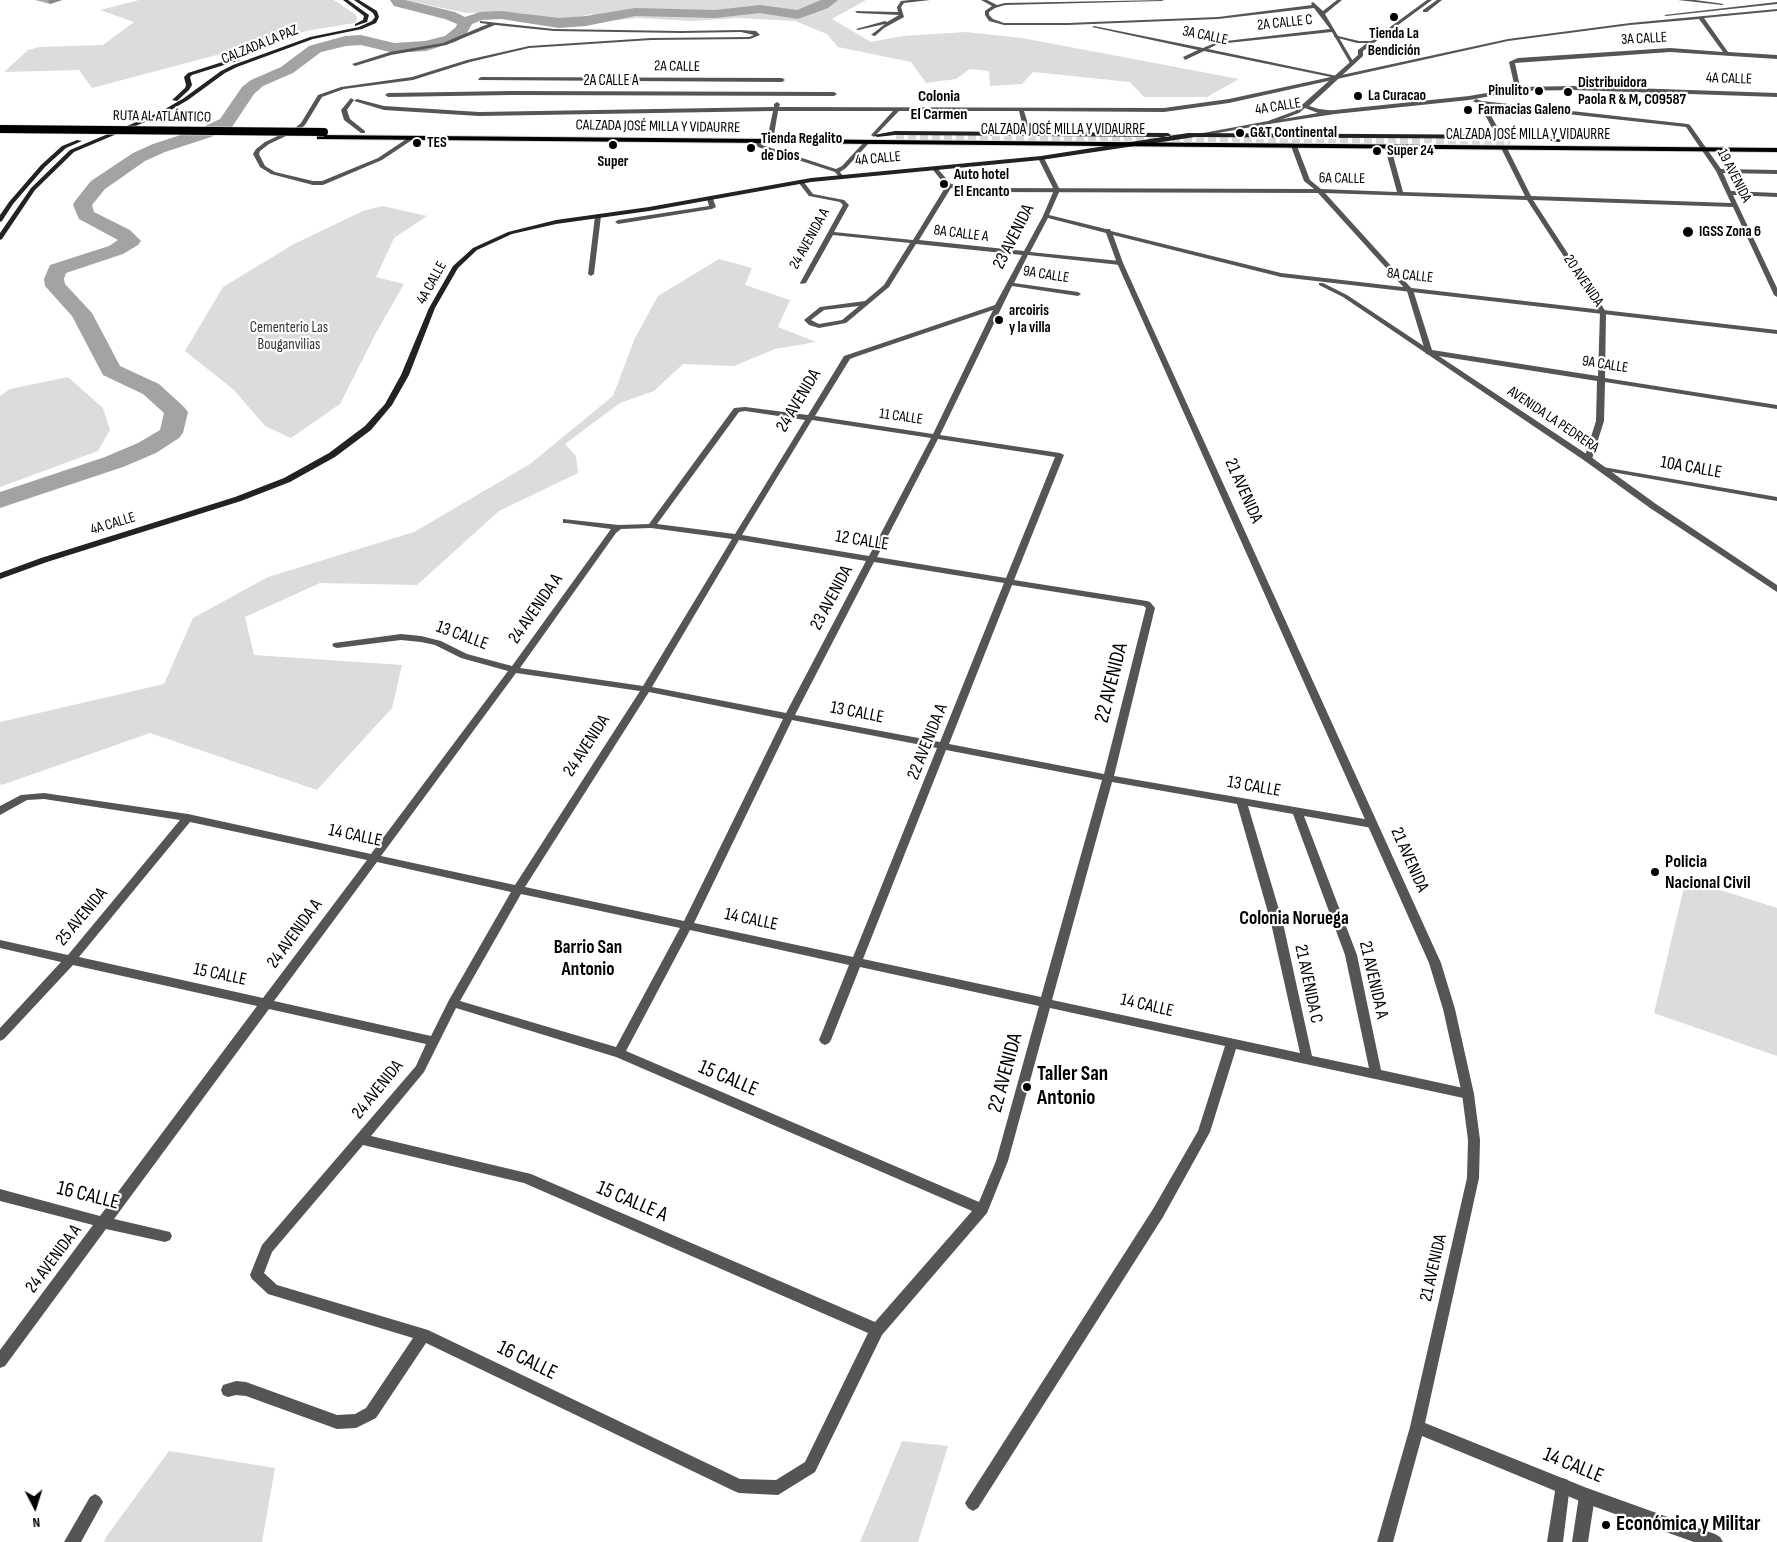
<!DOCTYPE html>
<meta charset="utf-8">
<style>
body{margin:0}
#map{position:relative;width:1777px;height:1542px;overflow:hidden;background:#fff;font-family:"Sofia Sans Condensed",sans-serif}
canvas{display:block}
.north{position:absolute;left:10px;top:1482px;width:50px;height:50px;-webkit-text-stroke:4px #fff;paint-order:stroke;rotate:175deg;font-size:14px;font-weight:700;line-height:20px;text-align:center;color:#000}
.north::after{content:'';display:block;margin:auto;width:18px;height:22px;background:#000;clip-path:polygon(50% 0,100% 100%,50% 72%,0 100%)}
</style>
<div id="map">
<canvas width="1777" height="1542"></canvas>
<div class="north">N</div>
</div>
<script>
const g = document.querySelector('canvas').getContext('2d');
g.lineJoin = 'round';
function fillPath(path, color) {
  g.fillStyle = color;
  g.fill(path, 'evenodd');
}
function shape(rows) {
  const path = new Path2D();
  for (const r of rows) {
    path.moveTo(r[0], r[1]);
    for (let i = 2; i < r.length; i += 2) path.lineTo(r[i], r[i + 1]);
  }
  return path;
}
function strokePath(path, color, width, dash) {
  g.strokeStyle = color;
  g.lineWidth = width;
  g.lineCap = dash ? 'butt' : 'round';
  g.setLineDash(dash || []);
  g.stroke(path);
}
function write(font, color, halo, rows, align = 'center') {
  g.font = font + ' "Sofia Sans Condensed",sans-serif';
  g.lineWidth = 4.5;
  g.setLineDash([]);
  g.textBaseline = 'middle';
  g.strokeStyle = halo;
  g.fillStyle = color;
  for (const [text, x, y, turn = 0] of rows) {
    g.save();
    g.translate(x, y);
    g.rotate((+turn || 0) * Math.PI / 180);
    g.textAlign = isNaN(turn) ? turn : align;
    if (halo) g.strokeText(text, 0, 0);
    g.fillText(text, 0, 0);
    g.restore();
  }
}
fillPath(shape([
 [139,0,334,0,356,15,357,19,355,23,311,30,92,88,79,70,4,72,28,50,39,47,103,45,134,22,100,10],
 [405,0,866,0,832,19,871,42,903,36,966,32,1022,38,1239,79,1207,97,1144,97,1130,82,1033,72,1022,84,990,86,989,71,970,69,956,79,926,83,911,62,838,47,827,34,795,21,739,18,691,21,639,18,597,22,592,14,563,20,542,18,521,13,466,13],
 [382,206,427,216,394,238,376,277,404,284,376,333,340,404,291,438,265,426,234,390,185,351,223,287,294,244,363,211],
 [719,259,752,268,745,285,790,300,778,327,816,342,775,349,734,366,683,364,654,391,620,403,565,444,576,456,578,473,499,511,417,585,320,583,245,617,254,655,402,665,392,708,317,790,150,733,2,785,0,784,0,722,164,684,193,618,268,577,414,532,530,464,613,396,635,338,658,296],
 [68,377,103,408,110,430,98,451,0,487,0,396,10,389],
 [1686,879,1777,908,1777,1056,1654,1013],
 [902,1441,948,1446,918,1542,860,1542],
 [169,1451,275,1468,262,1542,104,1542,106,1537]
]), '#dcdcdc');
fillPath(shape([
 [390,0,405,0,455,12,465,17,480,12,501,11,559,18,586,16,635,8,715,10,760,5,797,10,821,0,838,0,828,8,798,19,760,13,715,18,635,16,586,26,559,28,501,19,482,20,472,24,465,36,455,42,426,51,394,53,361,45,346,46,321,52,293,73,263,86,254,94,232,127,211,137,165,152,145,161,105,189,92,205,94,212,130,230,141,241,138,245,123,254,66,273,64,279,65,284,92,313,120,366,159,384,184,407,188,412,183,433,179,438,156,453,123,467,0,508,0,492,105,457,138,443,160,430,164,413,143,394,103,375,72,316,45,286,44,279,50,265,109,246,118,240,79,219,73,205,75,201,91,181,133,153,153,144,199,129,220,119,242,87,251,80,281,67,309,46,345,36,361,35,394,43,425,41,445,36,456,27,457,24,445,19,394,6,390,0]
]), '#a3a3a3');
strokePath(shape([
 [896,136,1510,141]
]), '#d9d9d9', 8, [8, 4]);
const trunk = shape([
 [317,135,1777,148,1777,152,320,139,317,139,317,135]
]);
strokePath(trunk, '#dbdbdb', 2);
fillPath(shape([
 [910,0,930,0,904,3,901,7,904,17,884,28,875,36,871,35,885,24,858,30,856,29,885,21,887,22,899,15,857,13,855,11,898,12,897,7,901,1,910,0],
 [981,0,987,0,997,5,1005,3,1164,0,1162,1,1005,5,995,8,989,12,989,15,993,19,1004,23,1068,23,1218,17,1312,5,1311,3,1313,2,1323,11,1337,0,1342,0,1325,14,1354,63,1350,63,1332,32,1218,44,1208,49,1337,76,1508,39,1630,23,1777,9,1777,11,1704,18,1728,52,1777,55,1777,59,1670,52,1515,63,1520,87,1573,86,1777,93,1777,97,1573,90,1518,91,1469,100,1335,114,1269,124,1266,122,1335,110,1469,96,1515,88,1509,62,1518,58,1670,48,1723,52,1699,19,1630,25,1508,41,1229,103,1164,112,1024,111,1031,134,1028,136,1025,134,1019,111,899,111,874,137,871,135,872,134,893,111,778,111,774,135,771,137,768,135,773,111,479,116,384,110,354,101,357,99,384,106,479,112,774,107,774,104,777,102,780,104,779,107,1164,108,1229,99,1331,77,1204,51,1185,60,1183,57,1198,50,1092,27,1094,26,1203,48,1217,42,1330,29,1314,8,1218,19,1068,25,1004,25,989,21,985,15,985,11,992,6,981,0],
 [1678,0,1695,0,1724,4,1722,5,1678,0],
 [1777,2,1777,4,1666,16,1664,15,1777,2],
 [480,21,554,29,681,31,741,30,756,31,760,35,750,39,651,40,529,48,470,62,413,80,344,89,322,97,305,125,299,130,269,144,260,151,259,154,265,166,275,172,313,181,322,181,378,158,408,138,412,138,412,140,382,160,323,185,313,185,271,174,260,167,253,154,256,149,265,142,295,128,301,123,318,95,341,87,412,77,467,60,529,46,651,38,749,37,754,35,741,32,681,33,554,31,495,25,446,45,391,55,355,66,352,64,390,52,443,43,488,24,480,23,480,21],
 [481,77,782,78,785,80,782,82,479,80,478,79,481,77],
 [511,91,834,92,837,94,834,96,511,95,388,97,385,95,388,93,511,91],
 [351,98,354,100,347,110,350,119,365,131,365,133,361,133,344,120,341,110,351,98],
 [1476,99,1482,101,1688,124,1690,125,1721,169,1777,170,1777,174,1723,173,1731,191,1777,193,1777,197,1733,195,1777,288,1777,297,1774,295,1733,207,1533,200,1606,312,1605,378,1777,405,1777,409,1605,382,1604,421,1592,459,1591,461,1585,461,1584,459,1596,421,1597,381,1426,354,1407,291,1318,193,986,192,951,188,919,240,1024,251,1043,216,1046,214,1049,216,1030,252,1120,261,1123,263,1120,265,1028,255,1014,283,1078,292,1081,294,1078,296,1012,286,940,435,1060,453,1064,455,1014,580,1147,601,1150,602,1155,608,1114,776,1376,821,1377,824,1372,828,1304,816,1357,955,1381,1070,1468,1089,1472,1090,1474,1094,1472,1098,1468,1099,1236,1049,1210,1132,1163,1217,978,1508,973,1511,968,1508,965,1503,968,1498,1153,1209,1198,1131,1225,1046,1050,1008,1008,1161,987,1213,882,1335,815,1472,778,1495,739,1493,734,1491,426,1343,376,1418,356,1428,337,1429,246,1396,236,1395,228,1397,223,1395,221,1390,223,1385,236,1381,246,1382,337,1415,355,1414,366,1408,413,1338,268,1294,252,1279,250,1275,262,1245,416,1066,426,1044,269,1009,114,1219,170,1232,172,1236,170,1240,165,1242,106,1229,5,1366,0,1368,0,1350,93,1225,0,1201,0,1189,100,1216,257,1006,73,965,4,1039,0,1041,0,1028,61,962,0,948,0,940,68,955,180,820,44,799,27,800,0,815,0,806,21,795,44,793,188,814,371,854,508,671,461,658,435,645,421,642,401,640,337,648,334,647,332,645,334,643,401,634,421,636,441,641,467,654,512,666,611,529,566,523,563,523,563,519,619,525,649,524,734,408,745,407,808,415,844,356,995,305,1022,255,916,244,889,287,846,323,819,328,809,325,804,320,820,307,865,301,884,285,910,243,833,235,806,283,801,284,800,283,843,205,840,202,809,196,798,182,799,181,803,181,813,194,844,200,849,205,834,232,913,240,946,186,933,170,933,168,937,168,951,184,986,188,1314,189,1304,181,1291,146,1294,144,1297,146,1310,180,1321,189,1397,192,1385,148,1388,146,1391,148,1403,192,1525,196,1501,148,1504,146,1507,148,1531,196,1731,203,1716,171,1686,127,1485,105,1503,137,1500,139,1497,137,1479,104,1473,101,1476,99],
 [1325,193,1527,200,1600,312,1598,376,1432,350,1413,290,1325,193],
 [859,306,842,320,819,324,811,320,824,310,859,306],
 [993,310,933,434,815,416,850,359,855,357,993,310],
 [745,411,805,420,735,534,657,524,739,412,745,411],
 [812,420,931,438,869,556,742,535,812,420],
 [938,439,1055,457,1006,578,877,557,938,439],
 [651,528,732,539,643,686,520,668,616,533,621,529,651,528],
 [739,540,866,561,786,713,652,687,739,540],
 [874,562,1004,583,940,742,795,715,874,562],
 [1012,585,1144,606,1146,608,1104,774,949,744,1012,585],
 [516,673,640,691,515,885,381,856,516,673],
 [649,692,783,719,684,921,525,887,649,692],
 [792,720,937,748,853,957,694,923,792,720],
 [946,750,1102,780,1041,997,863,959,946,750],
 [1112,782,1237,804,1271,923,1300,1053,1052,1000,1112,782],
 [1248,806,1293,814,1345,955,1369,1068,1312,1056,1283,923,1248,806],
 [190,822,367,860,263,998,79,957,190,822],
 [377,862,511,892,449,1000,431,1036,274,1001,377,862],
 [521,894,680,928,616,1047,460,1001,521,894],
 [690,930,849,965,819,1040,821,1043,825,1045,829,1043,831,1040,860,967,1039,1006,996,1161,979,1202,626,1051,690,930],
 [456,1008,616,1057,972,1211,875,1322,531,1174,371,1136,424,1072,456,1008],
 [363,1145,524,1183,868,1333,805,1462,776,1480,740,1479,428,1330,277,1285,264,1273,272,1252,363,1145],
 [758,140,762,145,836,169,842,166,865,141,870,142,846,168,840,172,843,176,840,178,835,172,758,147,755,142,758,140],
 [710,197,713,199,716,207,712,209,618,224,615,222,618,220,709,206,707,199,710,197],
 [598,214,601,216,594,274,591,276,588,274,595,216,598,214],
 [1597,466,1777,497,1777,501,1600,470,1596,468,1597,466],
 [1563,1478,1568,1480,1570,1485,1563,1542,1547,1542,1556,1485,1558,1480,1563,1478],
 [1587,1488,1592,1491,1595,1496,1588,1542,1572,1542,1579,1496,1582,1491,1587,1488],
 [95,1494,100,1497,103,1502,81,1542,64,1542,90,1497,95,1494]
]), '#555');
fillPath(shape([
 [1427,0,1432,0,1363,51,1363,56,1309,106,1319,109,1337,111,1337,113,1318,113,1305,108,1299,113,1269,124,1195,137,1192,135,1268,121,1295,111,1358,55,1358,50,1367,43,1357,43,1334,37,1334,35,1359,41,1371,41,1427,0],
 [1437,0,1442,0,1427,12,1423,12,1423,10,1437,0],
 [1039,157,1044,158,1060,190,1049,215,1106,229,1110,229,1111,231,1281,273,1777,330,1777,334,1281,277,1113,235,1123,263,1441,963,1455,1009,1474,1094,1480,1140,1479,1178,1425,1423,1587,1488,1715,1534,1720,1537,1723,1542,1694,1542,1587,1504,1422,1436,1393,1542,1377,1542,1410,1427,1467,1178,1468,1140,1462,1094,1443,1009,1429,963,1117,263,1106,233,1044,217,1043,216,1054,190,1038,158,1039,157],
 [1319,283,1323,283,1347,295,1591,457,1656,504,1777,585,1777,592,1650,508,1585,461,1343,297,1319,285,1319,283]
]), '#555');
fillPath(shape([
 [343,0,348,0,369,15,367,22,355,26,355,24,363,20,364,16,343,0],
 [354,0,359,0,377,11,379,17,376,23,362,29,313,39,237,67,225,73,188,100,164,114,74,152,35,190,2,239,0,240,0,233,31,188,70,150,160,112,184,98,221,71,233,65,310,37,359,27,372,21,375,17,373,13,354,0],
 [238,57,240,60,192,75,190,77,192,85,189,90,177,101,172,100,185,88,186,85,184,77,188,73,238,57],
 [895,131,1168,133,1171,135,1168,137,895,135,877,137,874,135,895,131],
 [1188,133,1539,135,1562,140,1559,142,1539,139,1195,137,1041,160,811,182,649,211,556,224,512,234,477,250,458,268,435,308,409,375,392,405,371,430,335,457,290,482,241,501,47,562,0,579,0,573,41,558,235,497,284,478,329,453,365,426,385,404,401,375,429,308,453,266,473,248,508,232,556,220,649,207,811,178,1041,156,1188,133],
 [77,140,82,141,66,148,45,167,13,204,2,221,0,222,0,215,9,202,41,165,62,146,77,140]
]), '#222');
fillPath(trunk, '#000');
const trunkBridge = shape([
 [0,129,324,132]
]);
strokePath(trunkBridge, '#dbdbdb', 9, []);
strokePath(trunkBridge, '#000', 8);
fillPath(shape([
 [35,0,62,0,50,4]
]), '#a9a9a9');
fillPath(shape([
 [48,0,62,0,50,4]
]), '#898989');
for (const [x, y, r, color] of [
 [1394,17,5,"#000"],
 [1539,91,5,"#000"],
 [1568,92,5,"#000"],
 [1358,96,5,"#000"],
 [1468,110,5,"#000"],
 [1240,133,5,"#000"],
 [417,143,5,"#000"],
 [613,145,5,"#000"],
 [751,148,5,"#000"],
 [1377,151,5,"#000"],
 [944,184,5,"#000"],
 [1688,232,6,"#000"],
 [999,320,5,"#000"],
 [1655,872,5,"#000"],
 [1027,1087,5,"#000"],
 [1606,1525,5,"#000"]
]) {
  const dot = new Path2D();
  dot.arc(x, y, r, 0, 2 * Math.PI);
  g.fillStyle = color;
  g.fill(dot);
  strokePath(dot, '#fff', 2);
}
write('15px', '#000', '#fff', [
 ["2A CALLE C",1285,23,-6],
 ["3A CALLE",1205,36,12],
 ["3A CALLE",1644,39,-3],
 ["CALZADA LA PAZ",260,45,-22],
 ["2A CALLE",677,67,1],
 ["4A CALLE",1729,79,2],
 ["2A CALLE A",611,81],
 ["4A CALLE",1278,107,-9],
 ["RUTA AL ATLÁNTICO",162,117,1],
 ["CALZADA JOSÉ MILLA Y VIDAURRE",658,127,1],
 ["CALZADA JOSÉ MILLA Y VIDAURRE",1063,130],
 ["CALZADA JOSÉ MILLA Y VIDAURRE",1528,135],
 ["4A CALLE",878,159,-5],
 ["19 AVENIDA",1734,176,63],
 ["6A CALLE",1342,179,1],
 ["8A CALLE A",961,234,7],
 ["24 AVENIDA A",810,239,-61],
 ["9A CALLE",1046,275,9],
 ["8A CALLE",1410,276,6],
 ["20 AVENIDA",1583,281,56],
 ["4A CALLE",432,283,-61],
 ["9A CALLE",1605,365,9],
 ["11 CALLE",901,417,8],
 ["AVENIDA LA PEDRERA",1553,420,34],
 ["4A CALLE",113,524,-17]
]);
write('bold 15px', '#000', '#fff', [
 ["Tienda La",1394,34,"center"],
 ["Bendición",1394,51,"center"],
 ["Distribuidora",1578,83],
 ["Paola R & M, C09587",1578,100],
 ["Pinulito",1529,91,"right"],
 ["La Curacao",1368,96],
 ["Farmacias Galeno",1478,110],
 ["G&T Continental",1250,133],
 ["Tienda Regalito",761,139],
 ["de Dios",761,156],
 ["TES",427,143],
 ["Super 24",1387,151],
 ["Super",613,162,"center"],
 ["Auto hotel",954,175],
 ["El Encanto",954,192],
 ["IGSS Zona 6",1699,232],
 ["arcoiris",1009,311],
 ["y la villa",1009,328]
], 'left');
write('15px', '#333', '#fff', [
 ["Cementerio Las",289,328],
 ["Bouganvilias",289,345]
]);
write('bold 16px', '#000', '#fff', [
 ["Colonia",939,97],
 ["El Carmen",939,115]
]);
write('18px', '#000', '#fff', [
 ["23 AVENIDA",1014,237,-63],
 ["24 AVENIDA",799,401,-59],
 ["10A CALLE",1691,468,10],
 ["21 AVENIDA",1243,491,66],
 ["12 CALLE",862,541,9],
 ["23 AVENIDA",832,598,-62],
 ["24 AVENIDA A",536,609,-55],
 ["13 CALLE",462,636,20],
 ["13 CALLE",857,713,11],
 ["22 AVENIDA A",928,742,-68],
 ["24 AVENIDA",587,746,-57],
 ["13 CALLE",1254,787,10],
 ["14 CALLE",355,836,12],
 ["21 AVENIDA",1409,860,66],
 ["25 AVENIDA",82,917,-50],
 ["14 CALLE",751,920,12],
 ["24 AVENIDA A",295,934,-54],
 ["15 CALLE",220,975,12],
 ["21 AVENIDA A",1373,980,77],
 ["21 AVENIDA C",1308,984,78],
 ["14 CALLE",1147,1006,13],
 ["24 AVENIDA",378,1090,-51],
 ["24 AVENIDA A",54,1259,-53],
 ["21 AVENIDA",1434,1268,-77]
]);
write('bold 18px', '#000', '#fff', [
 ["Policia",1665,862],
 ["Nacional Civil",1665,883]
], 'left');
write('bold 19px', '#000', '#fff', [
 ["Colonia Noruega",1294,919],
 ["Barrio San",588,948],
 ["Antonio",588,970]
]);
write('21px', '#000', '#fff', [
 ["22 AVENIDA",1112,683,-76],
 ["22 AVENIDA",1006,1073,-75],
 ["15 CALLE",728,1079,23],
 ["16 CALLE",88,1196,14],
 ["15 CALLE A",632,1202,23],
 ["16 CALLE",527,1361,26],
 ["14 CALLE",1573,1466,22]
]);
write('bold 21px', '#000', '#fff', [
 ["Taller San",1037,1075],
 ["Antonio",1037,1099],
 ["Económica y Militar",1616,1525]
], 'left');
</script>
